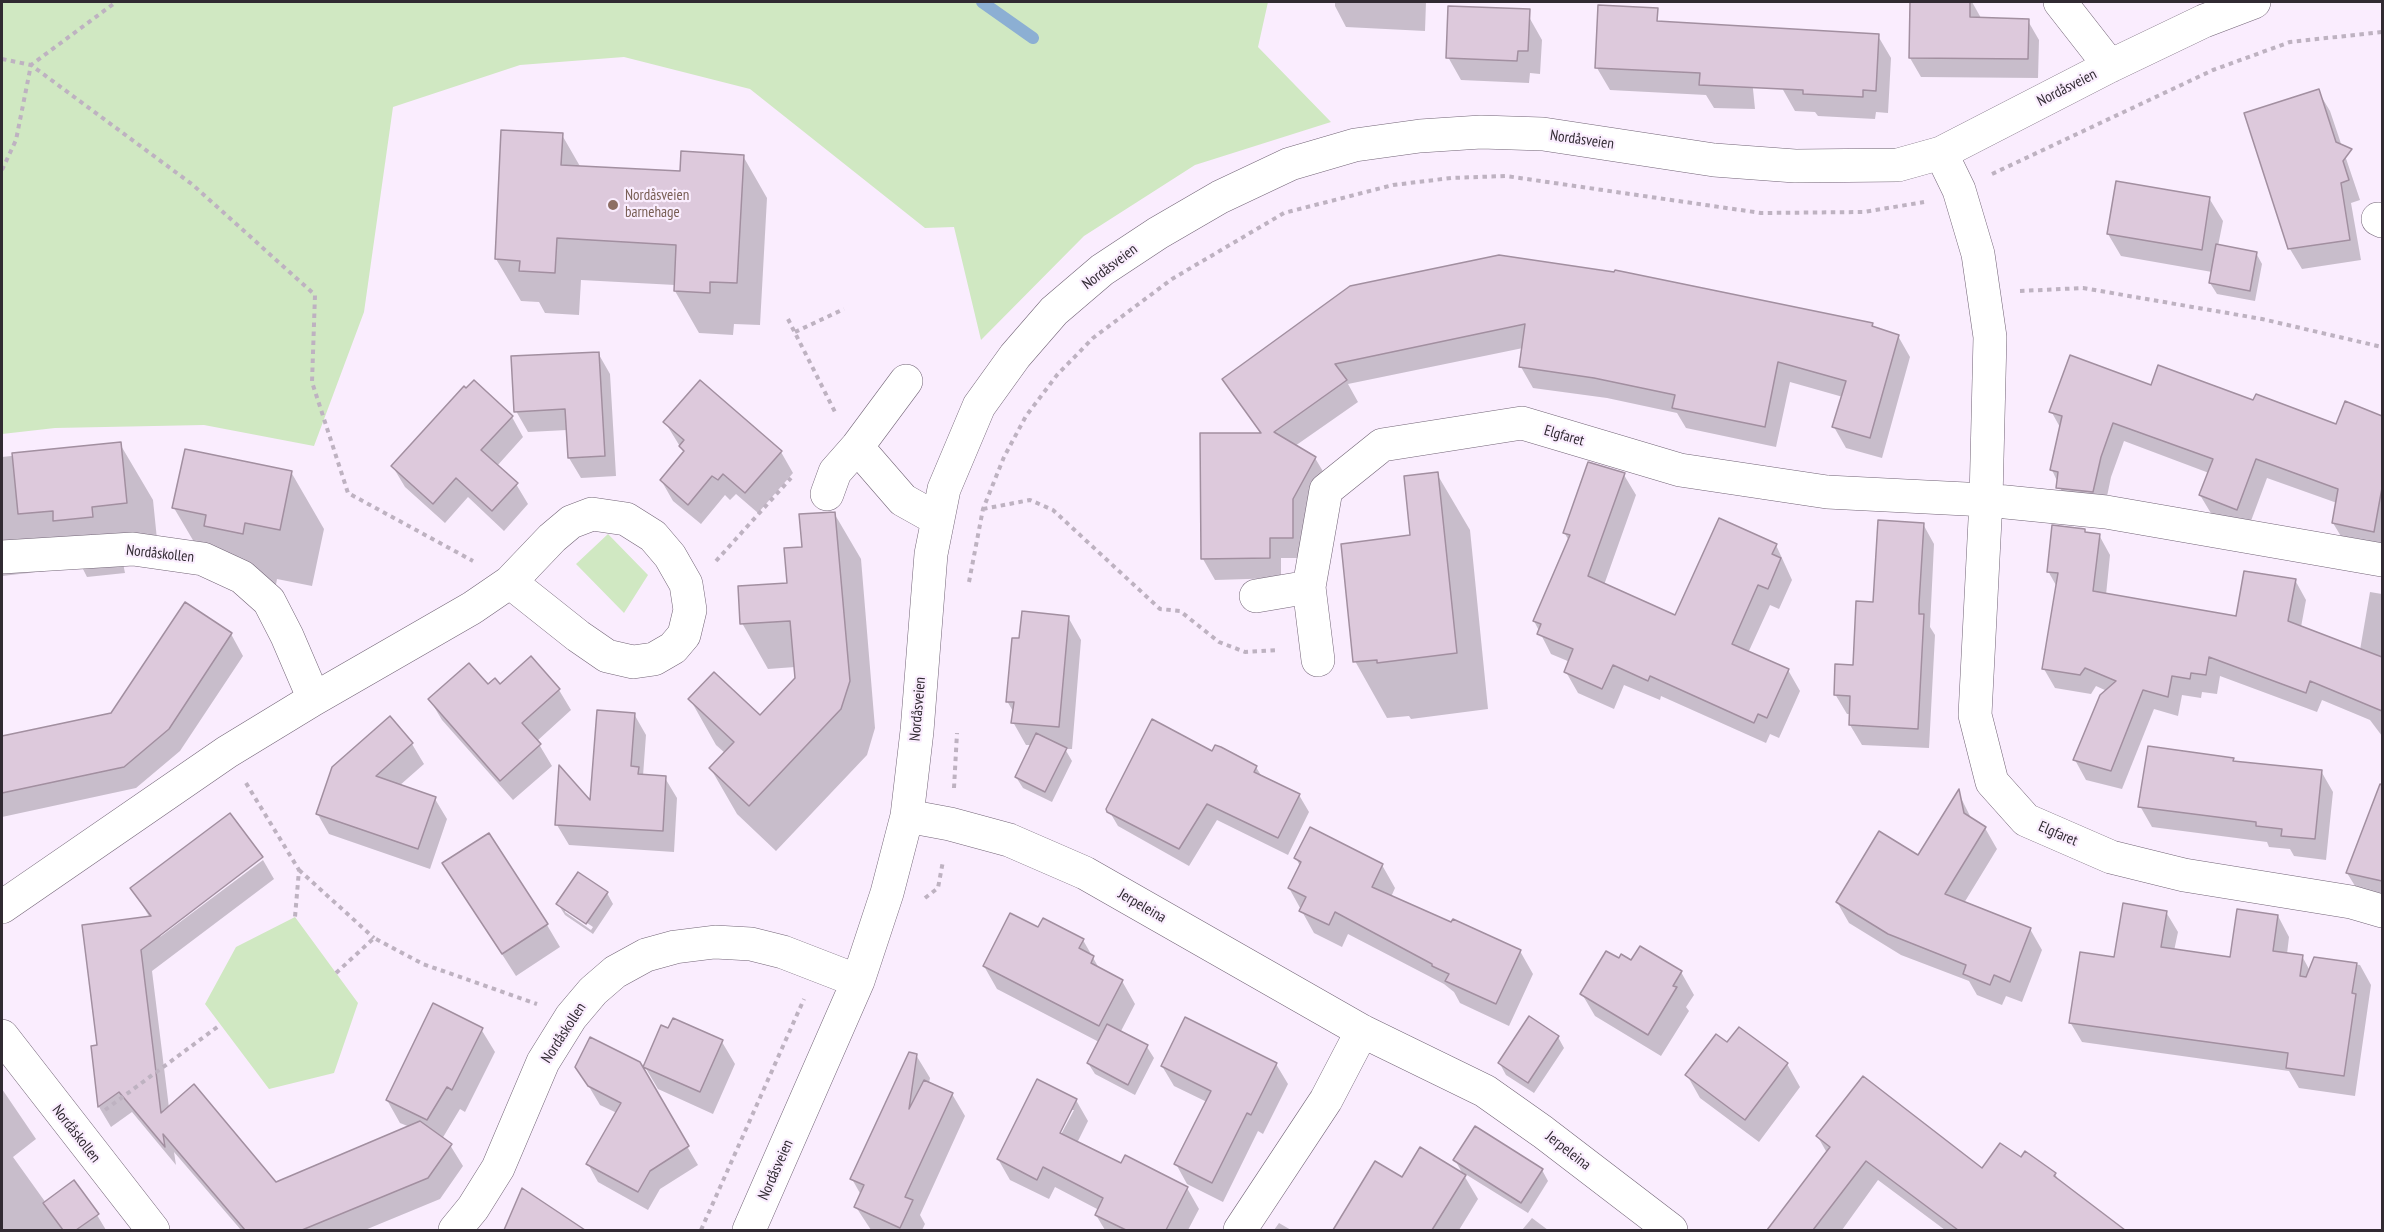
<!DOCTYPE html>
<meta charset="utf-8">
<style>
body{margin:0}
#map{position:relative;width:2384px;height:1232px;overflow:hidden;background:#faedfe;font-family:"PT Sans Narrow",sans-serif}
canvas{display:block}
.frame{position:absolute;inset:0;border:3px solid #312a32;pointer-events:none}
</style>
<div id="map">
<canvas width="2384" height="1232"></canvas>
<div class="frame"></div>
</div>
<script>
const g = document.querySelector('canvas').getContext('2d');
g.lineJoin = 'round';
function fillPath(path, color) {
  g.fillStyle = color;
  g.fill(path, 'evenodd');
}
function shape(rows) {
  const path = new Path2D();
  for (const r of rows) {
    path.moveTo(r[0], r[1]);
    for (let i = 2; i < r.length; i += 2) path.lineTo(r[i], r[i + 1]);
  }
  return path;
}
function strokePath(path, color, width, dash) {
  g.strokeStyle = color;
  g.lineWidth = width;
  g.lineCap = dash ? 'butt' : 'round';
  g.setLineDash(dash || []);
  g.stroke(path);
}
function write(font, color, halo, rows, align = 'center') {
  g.font = font + ' "PT Sans Narrow",sans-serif';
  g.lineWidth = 4.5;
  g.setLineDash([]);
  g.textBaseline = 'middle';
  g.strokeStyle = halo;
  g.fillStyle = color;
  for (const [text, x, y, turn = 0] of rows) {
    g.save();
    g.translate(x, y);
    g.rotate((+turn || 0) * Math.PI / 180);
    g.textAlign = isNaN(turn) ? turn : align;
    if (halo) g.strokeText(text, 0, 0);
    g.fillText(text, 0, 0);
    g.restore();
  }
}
fillPath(shape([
 [2,2,1268,2,1258,47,1331,122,1195,165,1084,236,981,340,954,227,925,228,750,89,624,57,520,65,393,107,364,312,314,446,204,425,55,428,2,434],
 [608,534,648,575,624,613,576,564],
 [295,917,358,1003,334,1073,269,1089,205,1004,236,947]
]), '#d0e8c2');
fillPath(shape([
 [1335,2,1426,2,1425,31,1346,27,1335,6],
 [1912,2,1972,2,1981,18,2028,21,2039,40,2038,78,1921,77,1910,58],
 [1529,17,1542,40,1540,74,1530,73,1529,83,1461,80,1448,57],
 [1878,36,1891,58,1888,113,1876,112,1875,119,1818,116,1815,112,1795,111,1782,88],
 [1749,49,1755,109,1714,108,1706,95,1610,90,1597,68],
 [2318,91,2330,111,2360,200,2351,203,2361,260,2302,269,2290,249,2245,114],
 [562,135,581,168,682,173,743,156,767,198,760,325,734,324,733,335,699,333,675,291,675,285,581,280,579,315,545,313,539,302,521,301,496,259],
 [2209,198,2223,221,2218,246,2256,253,2262,264,2255,301,2217,294,2210,283,2212,272,2121,256,2108,234],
 [1351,287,1872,324,1875,329,1898,336,1910,357,1882,458,1846,448,1834,427,1843,397,1790,382,1776,447,1686,428,1677,413,1607,398,1533,388,1521,367,1523,348,1348,384,1358,402,1295,446,1315,458,1327,478,1305,558,1281,558,1281,578,1215,580,1203,559,1261,434,1224,379],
 [598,353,610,374,616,476,581,478,569,458,567,430,528,432,516,411],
 [700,382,781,452,793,473,758,513,736,494,730,500,725,495,701,524,673,501,661,480,684,453,665,422],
 [2151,387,2254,402,2337,426,2346,403,2382,418,2382,550,2345,543,2333,523,2337,503,2267,478,2248,529,2212,515,2200,495,2209,473,2124,441,2111,477,2104,511,2069,507,2052,470,2061,429,2051,411],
 [512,417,523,437,497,466,516,484,528,504,504,531,468,497,445,523,405,487,393,467],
 [120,444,153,500,159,559,123,563,125,573,87,577,82,567,2,576,2,457],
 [1589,464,1624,475,1636,495,1604,585,1676,616,1776,545,1792,580,1779,609,1770,605,1748,653,1788,670,1800,691,1779,738,1770,734,1766,743,1661,696,1660,700,1624,685,1614,709,1578,693,1566,672,1570,662,1551,654,1534,621,1569,541,1564,532],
 [291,472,324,529,312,586,277,579,275,590,207,564,174,508],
 [1437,474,1470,530,1488,709,1411,719,1409,716,1387,718,1355,661],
 [834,513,861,559,875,728,867,755,776,851,737,814,711,769,725,753,716,745,690,699,760,717,796,678,795,667,768,669,742,623,789,584,804,548],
 [1923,524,1934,544,1930,627,1935,635,1929,748,1862,745,1850,725,1851,714,1847,714,1835,694,1854,667,1875,604],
 [2084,530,2086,534,2099,535,2110,555,2106,595,2237,618,2295,580,2306,600,2301,627,2360,650,2370,592,2382,594,2382,736,2370,720,2322,700,2317,712,2220,676,2217,694,2202,692,2201,698,2182,695,2178,716,2154,709,2122,789,2086,780,2075,760,2107,691,2096,686,2091,694,2055,688,2044,669,2057,587,2048,571],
 [1068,617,1081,640,1072,749,1065,749,1072,761,1052,802,1023,788,1016,777,1032,745,1026,745,1013,722,1014,713,1007,701,1021,640],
 [231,634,243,656,180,751,136,788,2,817,2,737,112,714],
 [488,686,559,690,571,710,537,741,552,766,513,800,442,720,430,700],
 [634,714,646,735,643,776,665,778,677,798,674,852,569,845,557,825,591,804],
 [412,744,424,764,399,786,435,799,447,819,430,869,329,834,317,813],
 [1212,753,1256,767,1262,777,1299,795,1309,812,1288,855,1217,820,1189,866,1118,826,1108,809],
 [2233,759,2235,763,2321,771,2333,792,2326,860,2294,856,2290,849,2269,847,2267,842,2152,827,2140,806],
 [2381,784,2382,785,2382,899,2360,894,2347,873],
 [1958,792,1972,820,1985,828,1997,849,1964,903,2030,929,2042,950,2022,1002,2006,996,2002,1005,1977,995,1969,981,1901,955,1849,923,1837,902,1918,857],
 [229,815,160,937,263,860,274,879,152,971,169,1108,276,1184,410,1127,400,1123,387,1100,481,1029,495,1052,465,1112,460,1109,442,1139,450,1145,463,1166,440,1199,365,1230,241,1230,174,1152,176,1165,132,1112,111,1127,99,1107,92,1047,98,1047,150,918,132,888],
 [1296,858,1382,865,1395,888,1391,897,1520,951,1533,974,1509,1026,1460,1003,1454,992,1444,984,1348,934,1342,947,1314,933,1289,888,1300,866],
 [444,864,547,925,560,947,516,976],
 [607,893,613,904,593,934,565,915,558,904],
 [565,908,593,927,591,930,565,912],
 [2166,912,2178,932,2174,951,2231,959,2278,916,2289,937,2287,954,2302,956,2310,971,2315,958,2360,965,2371,985,2355,1096,2299,1088,2289,1071,2082,1042,2070,1022,2115,958],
 [1039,929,1083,940,1100,970,1122,981,1135,1004,1120,1033,1147,1047,1154,1058,1135,1095,1095,1074,1088,1063,1099,1042,997,989,984,966],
 [1619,960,1681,972,1694,995,1686,1007,1689,1011,1661,1056,1595,1016,1582,994],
 [1740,1029,1787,1064,1800,1087,1759,1142,1700,1098,1687,1075,1728,1044],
 [1558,1037,1564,1048,1534,1093,1506,1075,1500,1064],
 [722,1042,735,1064,713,1114,658,1089,645,1067],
 [916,1055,930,1078,929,1083,952,1094,965,1116,920,1215,925,1224,922,1230,871,1230,856,1207,861,1195,852,1179],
 [638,1063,698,1165,660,1189,648,1210,598,1182,588,1164,617,1113,600,1105,588,1085],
 [1276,1064,1288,1084,1263,1134,1258,1131,1223,1202,1187,1184,1176,1164,1207,1102,1174,1086,1162,1066],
 [2,1089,36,1139,13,1157,46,1203,97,1215,106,1230,2,1230],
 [1076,1100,1088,1121,1077,1143,1121,1165,1187,1188,1199,1209,1188,1230,1105,1230,1096,1215,1099,1210,1055,1187,1049,1199,1010,1180,998,1159],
 [1070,1110,1074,1110,1058,1140,1056,1139],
 [1818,1137,1982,1171,2055,1174,2060,1182,2102,1215,2111,1230,1945,1230,1878,1180,1842,1230,1770,1230,1827,1153],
 [1455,1160,1542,1170,1548,1181,1528,1213,1462,1172,1478,1199,1459,1230,1357,1230,1346,1211,1402,1179,1464,1176],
 [522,1190,583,1230,505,1230],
 [1532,1218,1548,1230,1522,1230],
 [1279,1223,1291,1230,1274,1230]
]), '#0003');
strokePath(shape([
 [982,2,1033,38]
]), '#8cafd3', 12);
const building = shape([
 [1910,2,1970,2,1970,17,2029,19,2028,59,1909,58,1910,2],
 [1598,5,1658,8,1657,21,1879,34,1876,91,1863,90,1863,97,1803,94,1803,90,1699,85,1700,73,1595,68,1598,5],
 [1448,6,1530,9,1528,51,1518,51,1517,61,1446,58,1448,6],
 [2319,89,2336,142,2352,149,2343,161,2349,180,2341,183,2350,240,2288,249,2244,113,2319,89],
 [501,130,563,133,561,165,680,171,681,151,744,155,737,283,710,282,710,293,674,291,676,245,557,238,555,273,519,271,520,261,495,259,501,130],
 [2116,181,2210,197,2202,250,2107,234,2116,181],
 [2216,244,2257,252,2250,291,2209,283,2216,244],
 [1499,255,1614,272,1615,270,1873,323,1872,326,1899,335,1870,438,1832,427,1846,381,1778,362,1765,427,1672,408,1675,395,1594,378,1519,367,1525,324,1335,364,1347,380,1274,432,1316,457,1293,499,1293,538,1270,538,1270,558,1201,559,1200,433,1261,433,1222,379,1350,286,1499,255],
 [599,352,605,456,568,458,565,409,514,412,511,356,599,352],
 [2070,355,2151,385,2158,365,2253,400,2256,394,2336,424,2345,401,2382,416,2382,488,2374,532,2332,523,2338,489,2256,459,2237,510,2199,495,2213,459,2113,423,2101,457,2093,492,2056,488,2058,472,2050,470,2062,416,2049,412,2070,355],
 [474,380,513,416,481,450,518,483,492,511,456,478,433,504,391,466,464,386,466,388,474,380],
 [700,380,782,451,745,493,723,474,718,480,712,476,688,505,660,480,684,451,679,446,684,440,663,422,700,380],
 [121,442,127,503,92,507,93,517,53,521,53,511,18,514,12,453,121,442],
 [185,449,292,471,280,530,245,523,243,534,204,526,206,515,172,508,185,449],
 [1588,462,1625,473,1588,576,1675,615,1719,518,1777,544,1772,554,1781,558,1768,589,1758,585,1732,644,1789,669,1767,718,1758,714,1754,723,1650,676,1648,681,1613,665,1602,689,1564,672,1573,649,1537,634,1541,624,1533,621,1570,535,1563,533,1588,462],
 [1438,472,1457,653,1377,663,1377,660,1353,662,1341,544,1410,535,1404,476,1438,472],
 [835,512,850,681,841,709,749,806,709,768,734,742,688,699,714,672,760,715,795,678,790,621,740,624,738,586,787,583,784,548,802,547,799,514,835,512],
 [1878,520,1924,523,1919,604,1919,614,1924,614,1918,729,1849,725,1850,696,1834,695,1835,664,1853,665,1856,601,1873,602,1878,520],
 [2052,525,2085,529,2085,532,2100,534,2093,591,2236,616,2244,571,2296,579,2288,621,2382,657,2382,711,2310,681,2306,693,2209,657,2206,675,2191,673,2190,679,2172,676,2168,697,2143,690,2111,771,2073,760,2100,695,2116,681,2085,668,2080,675,2042,669,2058,573,2047,572,2052,525],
 [185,602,232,633,169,729,124,767,2,793,2,736,111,713,185,602],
 [1022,611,1069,616,1059,727,1011,723,1014,702,1006,702,1012,638,1019,638,1022,611],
 [531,656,560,689,522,723,541,744,500,781,428,699,469,663,488,684,495,678,500,684,531,656],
 [597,710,635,713,631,766,639,767,638,774,666,776,663,831,555,825,559,765,590,800,597,710],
 [390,716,413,743,376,776,436,797,418,849,316,814,332,767,390,716],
 [1152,719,1212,751,1215,745,1221,747,1257,766,1254,772,1300,794,1278,838,1207,804,1179,849,1107,812,1106,809,1152,719],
 [1036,733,1067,748,1045,792,1015,777,1036,733],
 [2148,746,2234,758,2233,761,2322,770,2315,839,2281,836,2282,829,2256,826,2256,822,2138,807,2148,746],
 [2380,784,2382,785,2382,881,2346,873,2380,784],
 [1959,789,1964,813,1986,827,1945,894,2031,928,2010,982,1994,975,1990,985,1963,974,1966,965,1888,934,1836,902,1879,831,1918,855,1959,789],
 [230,813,263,857,141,950,161,1113,194,1084,276,1182,420,1121,452,1144,428,1178,302,1230,245,1230,163,1134,165,1147,119,1092,98,1107,91,1046,97,1045,82,925,151,916,130,888,230,813],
 [1310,827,1383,864,1372,887,1451,922,1453,919,1521,950,1496,1004,1445,981,1449,974,1432,966,1432,964,1335,912,1329,925,1299,911,1306,897,1288,888,1301,862,1294,858,1310,827],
 [489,833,548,924,502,954,442,863,489,833],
 [578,872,608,892,586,924,556,904,578,872],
 [2123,903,2167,911,2161,947,2230,957,2237,909,2278,915,2273,951,2303,955,2300,976,2306,977,2314,957,2357,963,2352,993,2356,994,2344,1076,2286,1068,2288,1053,2069,1023,2080,952,2114,957,2123,903],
 [1010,913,1038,927,1043,918,1084,939,1079,948,1094,956,1091,963,1123,980,1099,1026,983,966,1010,913],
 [1640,946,1682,971,1673,986,1677,987,1648,1035,1580,994,1606,951,1619,958,1621,954,1631,960,1640,946],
 [433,1003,483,1028,452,1090,447,1087,427,1120,386,1100,433,1003],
 [1529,1016,1559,1036,1528,1083,1498,1063,1529,1016],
 [1185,1017,1277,1063,1251,1115,1247,1113,1212,1183,1174,1164,1211,1091,1161,1066,1185,1017],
 [673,1018,723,1040,700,1092,643,1067,661,1025,668,1028,673,1018],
 [1107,1024,1148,1045,1128,1085,1087,1063,1107,1024],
 [1739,1027,1788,1063,1745,1120,1685,1075,1716,1034,1727,1042,1739,1027],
 [590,1037,640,1062,689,1146,650,1171,638,1192,586,1164,621,1103,588,1086,575,1067,590,1037],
 [909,1052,917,1054,909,1109,924,1080,953,1093,905,1197,913,1200,900,1228,854,1207,864,1185,850,1179,909,1052],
 [1863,1076,1982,1168,2000,1143,2021,1157,2025,1151,2056,1173,2054,1176,2125,1230,1958,1230,1866,1161,1813,1230,1767,1230,1830,1147,1816,1136,1863,1076],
 [1037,1079,1077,1099,1060,1133,1121,1163,1125,1155,1188,1187,1166,1230,1126,1230,1095,1215,1103,1198,1043,1167,1037,1180,997,1159,1037,1079],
 [1475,1126,1543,1169,1521,1203,1453,1160,1475,1126],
 [1420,1147,1466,1175,1432,1230,1333,1230,1375,1161,1402,1177,1420,1147],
 [74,1180,99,1214,76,1230,63,1230,43,1203,74,1180],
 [522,1188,585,1230,504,1230,522,1188]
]);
fillPath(building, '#ddc9dc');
strokePath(building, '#a28fa0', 1.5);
const minor = shape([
 [2060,2,2110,66],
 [1941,153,1959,190,1978,254,1990,337,1986,500,1975,715,1992,782,2026,820,2111,857,2184,875,2351,902,2382,911],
 [2378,219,2382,221],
 [857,447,903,500,937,519],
 [827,494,835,472,857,447,906,381],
 [2,557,133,549,203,559,242,577,269,601,287,636,314,699,472,608,510,582,552,538,571,522,592,514,626,519,653,536,670,556,686,584,690,610,684,635,673,648,654,659,633,662,607,656,578,636,510,582],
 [1256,596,1309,587],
 [1318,660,1309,587,1326,490,1382,445,1522,423,1680,470,1827,492,1986,500,2106,512,2382,560],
 [907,816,950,824,1009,840,1085,873,1362,1031,1485,1091,1543,1132,1671,1230],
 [2,907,227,752,314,699],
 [2,1036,153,1230],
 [455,1230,473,1208,498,1168,543,1062,571,1017,593,991,615,972,646,955,675,947,715,942,751,944,783,952,858,981],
 [749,1230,858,981,887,893,907,816,917,731,931,554,944,489,979,406,1015,356,1054,311,1102,270,1158,233,1220,197,1290,164,1355,145,1420,136,1481,132,1543,134,1714,160,1795,166,1898,165,1941,153,2110,66,2204,21,2254,2],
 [1240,1230,1326,1100,1362,1031]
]);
strokePath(minor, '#726476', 34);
strokePath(shape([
 [2,59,31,65,193,185,315,295,312,382,348,493,473,561],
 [2,170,16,140,31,65,116,2],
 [1992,174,2213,70,2290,42,2382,32],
 [2020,291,2083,288,2262,319,2382,347],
 [788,319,835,412],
 [795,332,844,309],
 [983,509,1030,500,1053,510,1160,609,1180,611,1219,642,1245,652,1279,650],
 [716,561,791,478],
 [969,582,983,509,1004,457,1026,416,1057,375,1093,338,1172,279,1284,213,1393,185,1451,178,1506,176,1761,213,1864,212,1924,202],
 [246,783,299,870,295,917],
 [954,788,957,733],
 [299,870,374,938],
 [925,898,938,888,943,861],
 [336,973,374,938,423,964,537,1004],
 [105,1110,220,1025],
 [701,1230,804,999]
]), '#beb2c1', 4, [4.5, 4.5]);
strokePath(minor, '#fff', 33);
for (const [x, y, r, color] of [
 [613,205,6,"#8d6e63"]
]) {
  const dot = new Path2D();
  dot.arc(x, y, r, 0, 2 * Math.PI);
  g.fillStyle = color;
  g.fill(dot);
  strokePath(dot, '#faedfe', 2);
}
write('15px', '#312a32', '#faedfe', [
 ["Nordåsveien",2067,88,-27],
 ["Nordåsveien",1582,140,8],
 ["Nordåsveien",1110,267,-37],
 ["Elgfaret",1564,436,16],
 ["Nordåskollen",160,554,6],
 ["Nordåsveien",918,709,-85],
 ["Elgfaret",2058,834,23],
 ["Jerpeleina",1142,906,30],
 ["Nordåskollen",564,1033,-57],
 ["Nordåskollen",76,1134,52],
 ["Jerpeleina",1568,1151,38],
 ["Nordåsveien",776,1170,-66]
]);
write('15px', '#785e54', '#faedfe', [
 ["Nordåsveien",625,196],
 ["barnehage",625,213]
], 'left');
</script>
